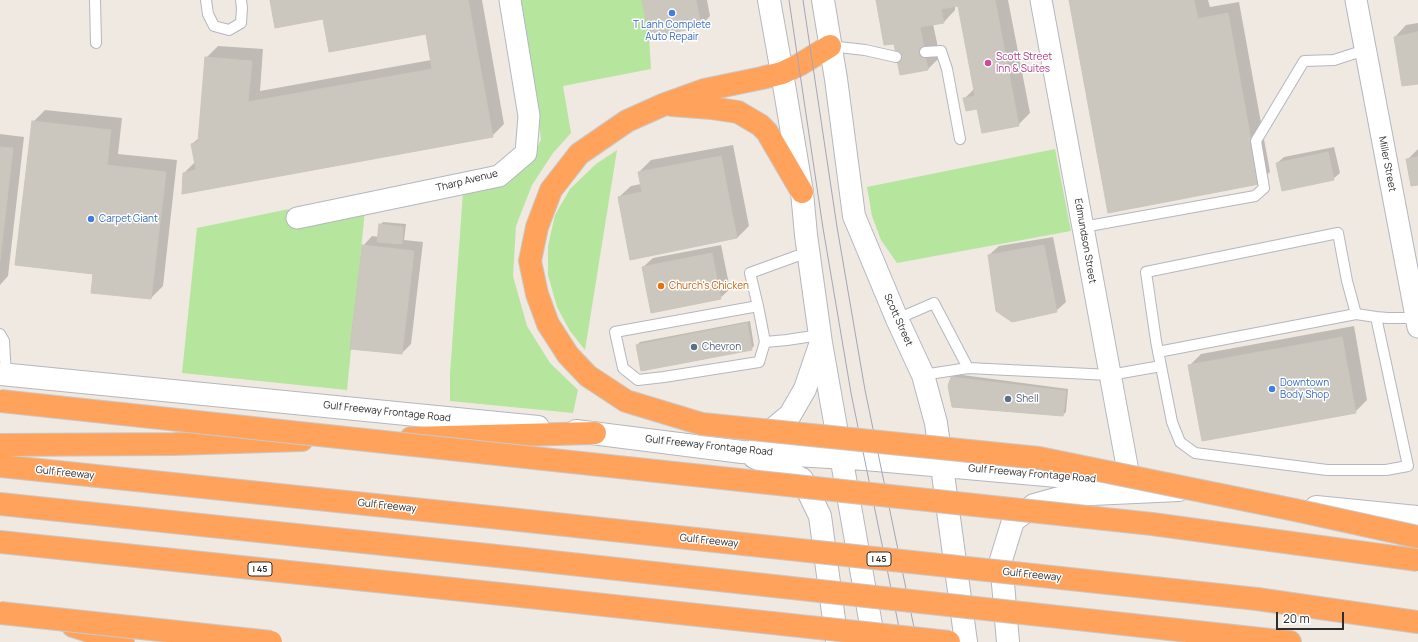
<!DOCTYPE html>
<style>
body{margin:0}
#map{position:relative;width:1418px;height:642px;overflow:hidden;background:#efe9e1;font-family:Manrope,sans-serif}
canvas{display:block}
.scale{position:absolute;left:1276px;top:612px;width:68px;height:18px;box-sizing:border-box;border:2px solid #2e2e2e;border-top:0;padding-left:5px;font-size:12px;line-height:14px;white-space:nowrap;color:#2e2e2e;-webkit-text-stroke:3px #fff;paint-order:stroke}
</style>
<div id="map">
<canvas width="1418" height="642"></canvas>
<div class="scale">20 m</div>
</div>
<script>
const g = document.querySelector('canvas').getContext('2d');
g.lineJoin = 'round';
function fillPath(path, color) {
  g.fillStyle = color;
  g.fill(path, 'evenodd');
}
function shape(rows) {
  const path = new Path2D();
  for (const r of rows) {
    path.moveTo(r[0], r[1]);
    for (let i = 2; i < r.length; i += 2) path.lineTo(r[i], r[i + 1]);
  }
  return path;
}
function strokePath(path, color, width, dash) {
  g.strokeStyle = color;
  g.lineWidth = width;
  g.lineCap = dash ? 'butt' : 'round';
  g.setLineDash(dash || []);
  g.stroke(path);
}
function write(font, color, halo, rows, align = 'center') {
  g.font = font + ' Manrope,sans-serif';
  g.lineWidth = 3;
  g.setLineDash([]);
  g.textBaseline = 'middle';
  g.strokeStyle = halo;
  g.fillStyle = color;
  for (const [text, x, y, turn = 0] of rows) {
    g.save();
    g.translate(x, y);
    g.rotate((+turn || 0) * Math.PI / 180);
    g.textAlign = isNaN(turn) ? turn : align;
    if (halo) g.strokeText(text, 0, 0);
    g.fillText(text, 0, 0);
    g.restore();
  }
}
fillPath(shape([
 [515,0,642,0,649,37,651,69,563,86,571,133,553,153,532,185,516,226,513,276,527,326,550,363,578,390,573,413,450,401,450,374,463,192,509,183,534,156,541,139,535,99],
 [1055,149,1071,231,897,263,881,240,872,216,867,187],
 [617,150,585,350,570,331,557,307,548,275,548,246,555,215,570,189,596,164],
 [289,209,293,226,365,210,347,390,182,373,197,228]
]), '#b6e59e');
fillPath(shape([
 [271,0,482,0,504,124,492,136,184,173,195,162,192,144,200,137,206,58,218,46,263,49,260,91,431,60,426,33,324,18],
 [643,0,707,0,710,16,701,26,649,35],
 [877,0,1008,0,1030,113,1018,125,978,108,965,98,975,88,959,4,955,5,955,10,944,22,933,24,940,57,928,69,895,43],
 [1070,0,1208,0,1210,7,1239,2,1270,172,1258,183],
 [1418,23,1418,83,1395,37,1406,25],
 [45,110,122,118,118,154,177,160,163,286,151,298,94,273,33,122],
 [0,134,24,137,8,276,0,285],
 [733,145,749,226,737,238,619,197,631,186,641,184,639,172,651,160],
 [1334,147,1340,173,1333,179,1277,163,1284,157],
 [1418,149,1418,184,1408,159],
 [383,222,406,224,404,240,423,242,411,344,402,353,363,246,372,236,379,237,380,225],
 [1053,237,1066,302,1056,311,989,255,999,246],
 [721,245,730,289,720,298,643,267,653,258],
 [750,321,754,346,751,349,637,345,640,342],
 [1354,326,1367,400,1355,412,1189,366,1201,354],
 [955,374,1068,389,1066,412,1063,415,949,386,952,377]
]), '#0003');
const building = shape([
 [270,0,468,0,493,137,182,194,183,173,196,170,191,144,198,142,205,57,252,61,248,102,432,69,426,34,329,52,323,19,275,28,270,0],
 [642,0,696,0,701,27,649,37,642,0],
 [876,0,995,0,1019,126,982,133,977,109,966,111,963,98,975,96,958,6,941,9,944,23,920,27,928,70,900,75,894,44,884,45,876,0],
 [1069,0,1194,0,1198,19,1228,13,1259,184,1108,213,1069,0],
 [1418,32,1418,84,1402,86,1394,37,1418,32],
 [32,121,111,130,107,165,166,172,151,299,91,293,93,274,15,265,32,121],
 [0,147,13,148,0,260,0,147],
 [1328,152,1334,180,1282,191,1276,163,1328,152],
 [721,156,737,238,630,260,618,197,642,192,638,172,721,156],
 [1418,157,1418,185,1411,186,1406,159,1418,157],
 [379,224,403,227,402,244,377,242,379,224],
 [362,245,414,251,402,354,350,349,362,245],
 [1044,245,1057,312,1012,322,996,311,988,255,1044,245],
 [712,253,721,299,651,313,642,267,712,253],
 [747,323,752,350,641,371,636,345,747,323],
 [1342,337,1356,413,1202,441,1188,365,1342,337],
 [951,377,1066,391,1063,416,952,407,948,386,951,377]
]);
fillPath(building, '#cbc7bf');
strokePath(building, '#cbc5ba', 1);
const service = shape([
 [95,0,96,43],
 [206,0,208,14,214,26,229,30,241,23,242,8,241,0],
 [830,46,865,50,896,57],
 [925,52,941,51,947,69,960,139],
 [1083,227,1255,196,1264,188,1256,141,1304,61,1334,60,1365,50],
 [758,306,615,332,623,368,638,380,664,377,759,362,765,342,758,306,750,273,808,252],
 [1376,317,1408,466,1386,470,1327,470,1195,453,1180,442,1172,422,1156,341,1146,272,1338,233,1347,281,1356,314,1376,317,1388,318,1416,318],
 [897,319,934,303,968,368],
 [0,334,4,341,6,375],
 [765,342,787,340,820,335],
 [1158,352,1356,314],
 [923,375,968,368,1110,375,1161,366]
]);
const minor = shape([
 [1041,0,1130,482],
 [1356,0,1418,327],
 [297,218,499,176,526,153,529,116,510,0]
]);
const secondary = shape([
 [769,0,782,73,802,192,806,235,821,343,874,642],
 [823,0,836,79,854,216,897,319,923,375,936,423,966,642],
 [0,374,538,427],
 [576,431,742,452,865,459,1114,481],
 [760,440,790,415,805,389,820,345],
 [754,457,802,479,820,516,837,642],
 [1316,507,1418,517],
 [1008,642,1001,560,1013,521,1034,505,1070,495,1179,490]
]);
const motorway = shape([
 [672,105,711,108,738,112,760,125,767,132,802,192],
 [537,294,530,261,537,227,551,190,579,154,627,121,665,104,704,90,762,78,782,73,799,65,830,46],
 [411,438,595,433],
 [0,445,174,444,302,440],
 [0,466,500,518],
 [0,504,516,558],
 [0,542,520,596],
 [1257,599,1418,622],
 [73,626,123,642],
 [1261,639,1290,642]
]);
strokePath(service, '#b4b7c1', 12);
strokePath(minor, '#b4b7c1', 23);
strokePath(secondary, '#b4b7c1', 24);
strokePath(motorway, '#c9c9c9', 24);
strokePath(service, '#fff', 10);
strokePath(minor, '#fff', 21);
strokePath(secondary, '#fff', 22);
strokePath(motorway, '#ffa35c', 22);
strokePath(shape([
 [789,0,823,228,851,393,902,642],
 [803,0,837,227,865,390,917,642]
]), '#a3a6b8', 1);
const motorwayBridge = shape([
 [537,294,548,324,568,355,588,376,626,401,702,424,1039,458,1295,510,1418,537],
 [0,401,1152,524,1418,560],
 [500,518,1257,599],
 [516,558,1261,639],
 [520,596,949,642],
 [0,613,271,642]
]);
strokePath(motorwayBridge, '#c9c9c9', 24, []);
strokePath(motorwayBridge, '#ffa35c', 22);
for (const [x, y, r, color] of [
 [672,13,4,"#3f7fe0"],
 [988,63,4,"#d1479c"],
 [91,219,4,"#3f7fe0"],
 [661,286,4,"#e8710a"],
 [694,347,4,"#5c6f8a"],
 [1272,389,4,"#3f7fe0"],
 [1008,399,4,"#5c6f8a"]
]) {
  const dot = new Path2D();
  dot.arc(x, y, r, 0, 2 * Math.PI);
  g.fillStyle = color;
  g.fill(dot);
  strokePath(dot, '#fff', 1.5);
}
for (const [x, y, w] of [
 [879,559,24],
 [260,569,24]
]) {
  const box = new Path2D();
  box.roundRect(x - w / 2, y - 7, w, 14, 3);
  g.fillStyle = '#fff';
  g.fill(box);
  strokePath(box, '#2e2e2e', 1);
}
write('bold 9px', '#2e2e2e', null, [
 ["I 45",879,559],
 ["I 45",260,569]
]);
write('10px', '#366cbe', '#fff', [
 ["T Lanh Complete",672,25,"center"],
 ["Auto Repair",672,37,"center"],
 ["Carpet Giant",99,219],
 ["Downtown",1280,383],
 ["Body Shop",1280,395]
], 'left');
write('10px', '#b23c85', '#fff', [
 ["Scott Street",996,57],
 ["Inn & Suites",996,69]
], 'left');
write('10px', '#2e2e2e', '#fff', [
 ["Miller Street",1387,164,79],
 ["Tharp Avenue",467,181,-14],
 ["Edmundson Street",1085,241,80],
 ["Scott Street",898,320,66],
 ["Gulf Freeway Frontage Road",387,412,6],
 ["Gulf Freeway Frontage Road",709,446,6],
 ["Gulf Freeway",65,473,6],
 ["Gulf Freeway Frontage Road",1032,474,5],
 ["Gulf Freeway",387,506,6],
 ["Gulf Freeway",709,541,6],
 ["Gulf Freeway",1032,575,6]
]);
write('10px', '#c56008', '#fff', [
 ["Church's Chicken",669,286]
], 'left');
write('10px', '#4e5e75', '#fff', [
 ["Chevron",702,347],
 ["Shell",1016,399]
], 'left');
</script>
